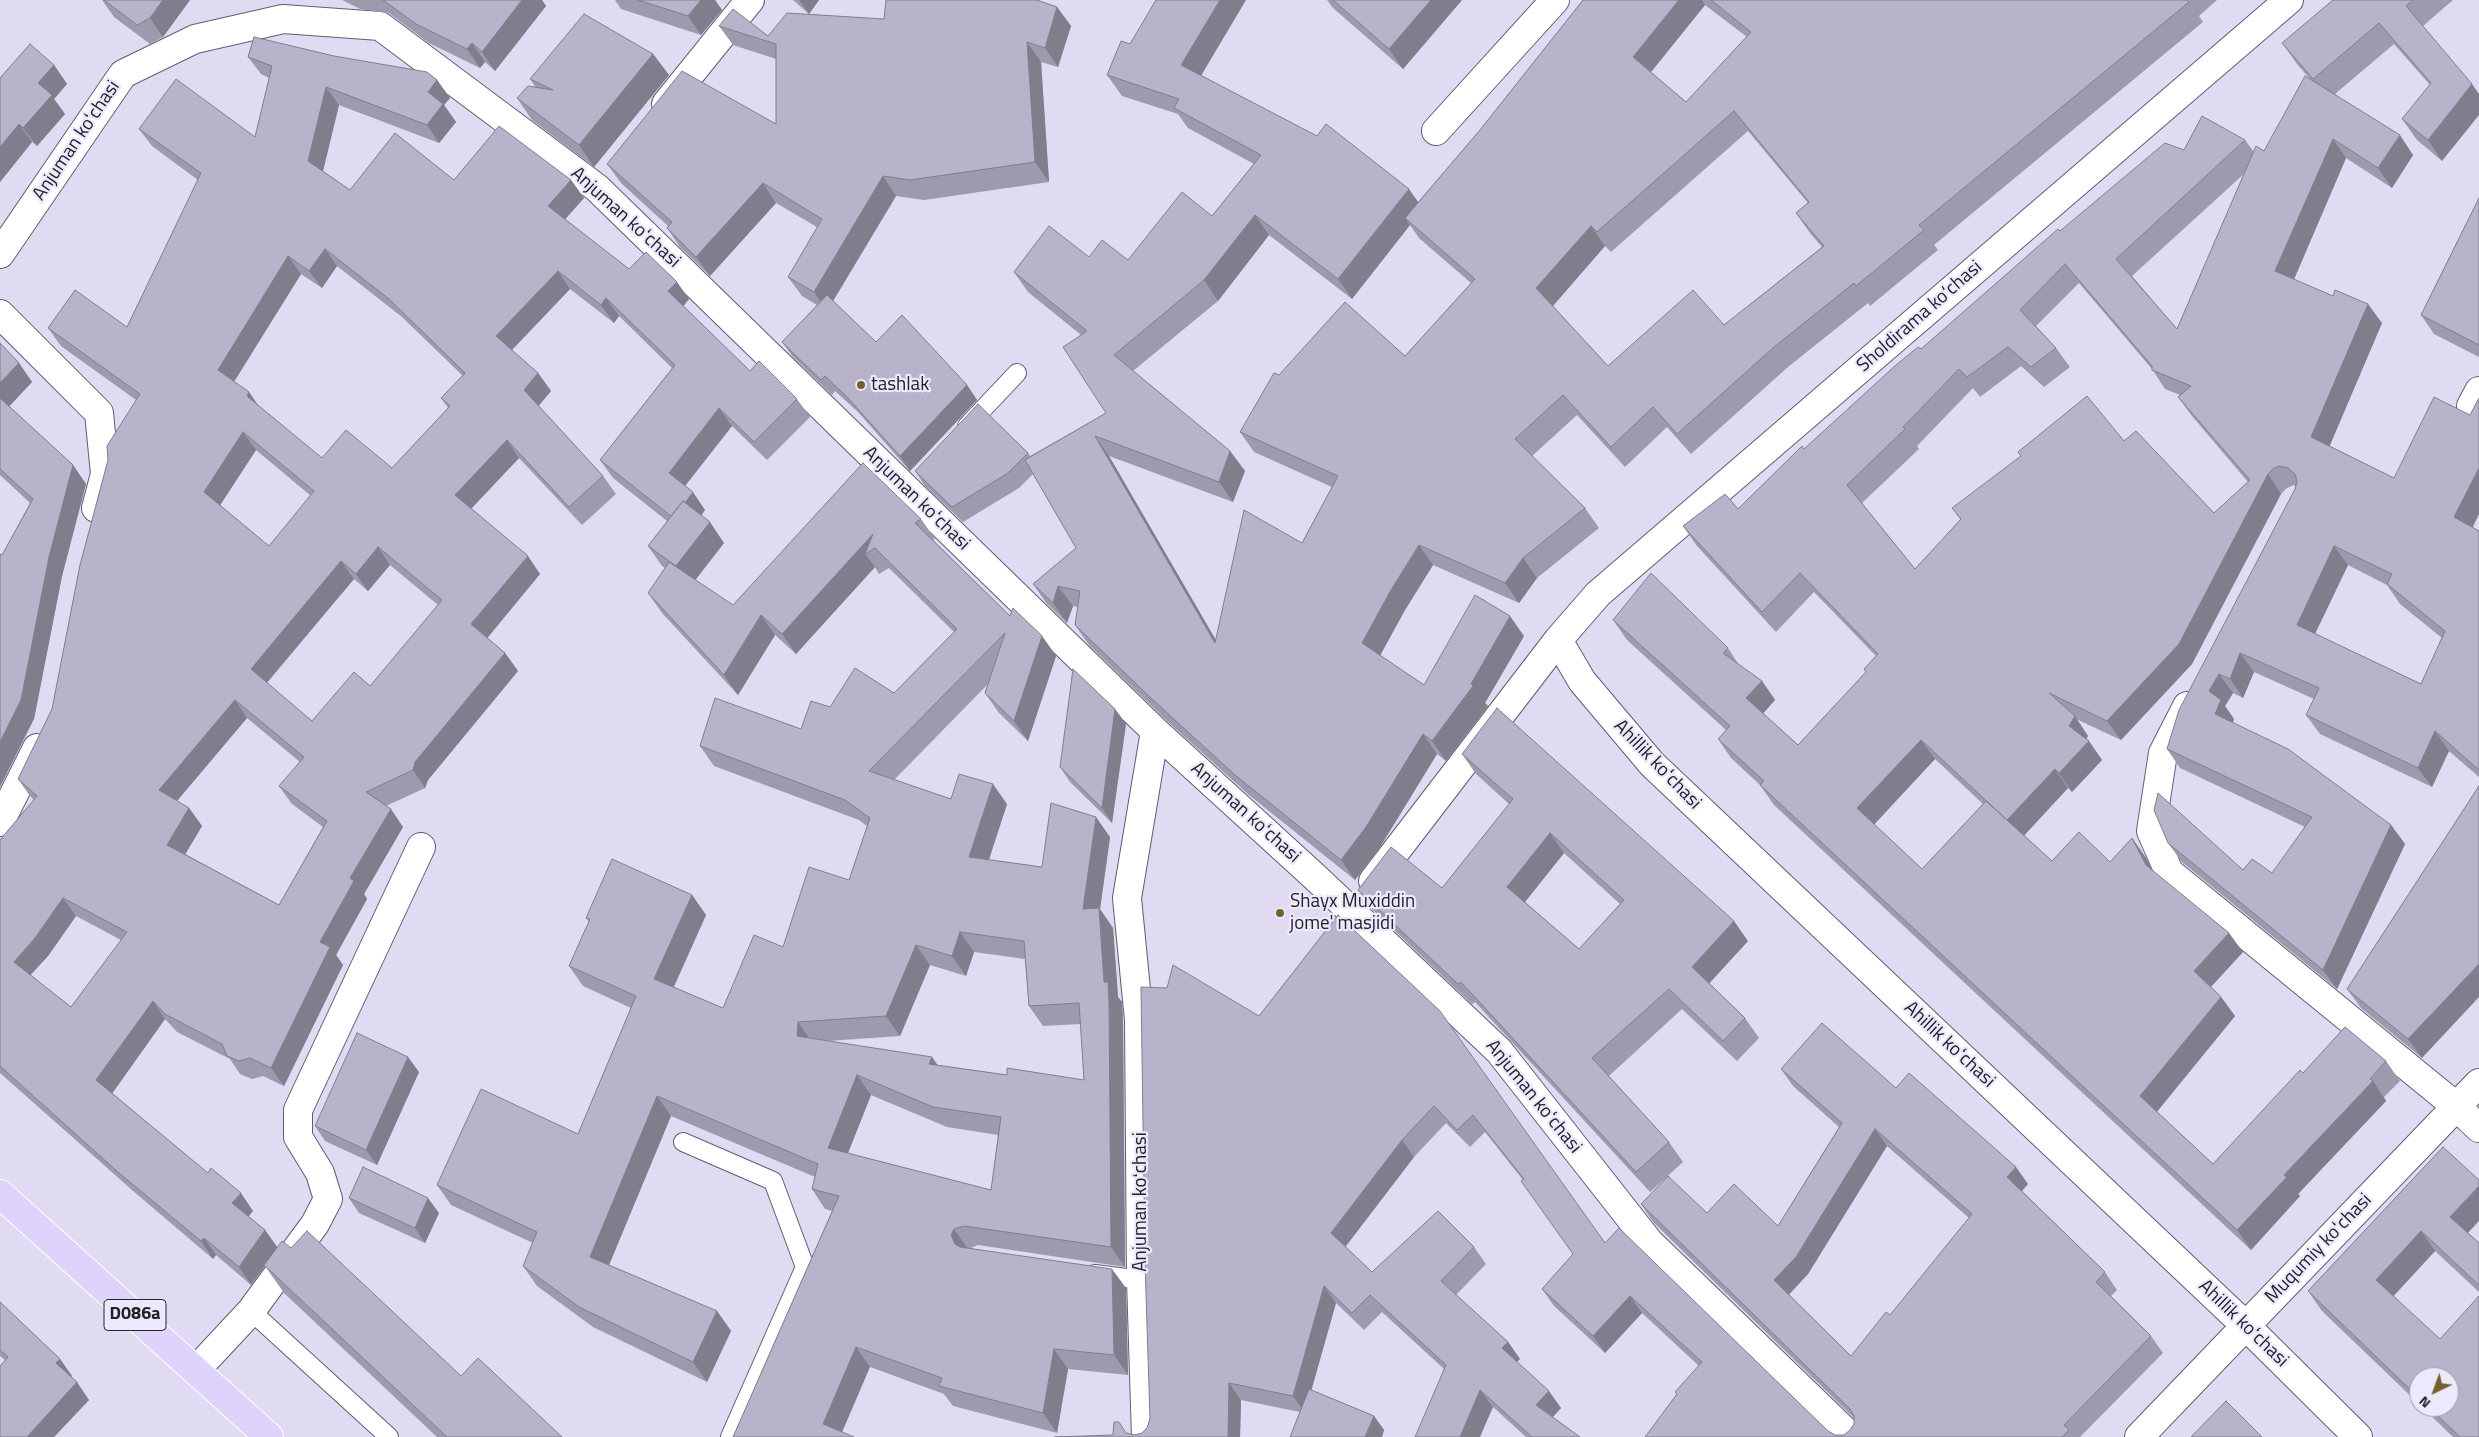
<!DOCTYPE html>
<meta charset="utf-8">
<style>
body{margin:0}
#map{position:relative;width:2479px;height:1437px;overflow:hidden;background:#e0dbf3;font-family:"Titillium Web",sans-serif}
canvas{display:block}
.north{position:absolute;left:2409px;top:1367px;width:50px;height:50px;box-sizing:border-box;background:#ede9fc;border:1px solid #9c99a8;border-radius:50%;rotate:222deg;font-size:14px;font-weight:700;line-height:20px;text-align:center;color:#23212a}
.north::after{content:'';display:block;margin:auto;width:18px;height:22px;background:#75602f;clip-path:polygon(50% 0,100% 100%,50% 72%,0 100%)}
</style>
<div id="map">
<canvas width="2479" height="1437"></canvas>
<div class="north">N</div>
</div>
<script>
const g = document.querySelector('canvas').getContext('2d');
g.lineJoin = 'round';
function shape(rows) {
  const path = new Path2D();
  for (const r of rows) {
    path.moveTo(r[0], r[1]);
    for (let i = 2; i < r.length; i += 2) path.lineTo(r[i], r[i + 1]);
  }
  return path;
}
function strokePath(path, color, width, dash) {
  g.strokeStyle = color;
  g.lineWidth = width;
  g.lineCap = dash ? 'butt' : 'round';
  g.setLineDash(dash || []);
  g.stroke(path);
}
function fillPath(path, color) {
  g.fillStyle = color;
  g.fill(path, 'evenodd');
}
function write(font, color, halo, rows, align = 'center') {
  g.font = font + ' "Titillium Web",sans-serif';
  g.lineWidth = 4.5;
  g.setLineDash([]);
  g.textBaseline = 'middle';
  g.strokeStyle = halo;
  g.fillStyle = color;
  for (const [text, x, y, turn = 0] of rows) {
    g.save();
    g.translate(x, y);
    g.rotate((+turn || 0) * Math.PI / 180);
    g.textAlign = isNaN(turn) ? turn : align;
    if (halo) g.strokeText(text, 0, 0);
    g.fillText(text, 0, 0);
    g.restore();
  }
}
const service = shape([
 [967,426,1017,373],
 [683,1142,773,1181,805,1267,730,1437],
 [1095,1274,1141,1280],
 [251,1311,389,1437]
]);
const minor = shape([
 [666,104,750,0],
 [1436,131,1555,0],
 [0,254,123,74,195,39,283,19,380,26,597,188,1155,731,1315,877,1499,1051,1649,1242,1851,1437],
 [0,314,99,413,105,474,96,508],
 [2471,406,2479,391],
 [1558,640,1582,681,1652,764,2246,1326,2358,1437],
 [2187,706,2163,753,2151,831,2169,872,2457,1107,2479,1128],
 [0,822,37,748],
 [1373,881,1558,640,1598,594,2289,0],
 [196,1370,251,1311,315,1224,328,1199,320,1173,298,1137,298,1110,421,847],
 [1146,1437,1141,1280,1139,1020,1127,898,1155,731],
 [2139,1437,2479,1083]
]);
const primary = shape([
 [0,1194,269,1437]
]);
strokePath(service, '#625d72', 20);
strokePath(minor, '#625d72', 30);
strokePath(primary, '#fff', 30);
strokePath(service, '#fff', 18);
strokePath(minor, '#fff', 28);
strokePath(primary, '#ddd3fb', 28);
fillPath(shape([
 [102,0,190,0,163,37,150,44,114,17],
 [342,0,542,0,546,6,495,71,485,62,480,68,429,43,389,13,360,9],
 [615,0,715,0,722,10,701,35,621,9],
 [793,0,819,0,809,14],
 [1327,0,1462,0,1403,69,1333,8],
 [1583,0,2217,0,2199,16,2203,22,1934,245,1938,250,1870,306,1868,303,1788,367,1691,454,1667,427,1625,467,1577,415,1532,456,1585,508,1599,528,1537,578,1519,603,1433,565,1405,610,1380,655,1424,685,1524,636,1485,703,1488,706,1446,761,1437,754,1380,847,1355,880,1249,795,1166,720,1089,645,1075,625,1078,607,1073,606,1067,623,1047,604,1033,584,1076,548,1033,474,1019,488,963,522,925,486,915,471,1028,453,1030,456,1106,413,1081,335,1028,292,1014,272,1089,257,1128,260,1212,216,1254,164,1188,128,1178,114,1122,96,1107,75,1130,44,1201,76,1418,202,1480,130],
 [1705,5,1747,37,1686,102,1651,72],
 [1748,131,1808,203,1796,213,1810,233,1822,247,1724,325,1608,366,1553,306,1605,246,1611,252],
 [1410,225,1419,238,1471,283,1405,356,1279,375,1240,432,1254,452,1332,487,1302,543,1216,640,1109,456,1233,502,1245,471,1230,451,1133,371,1218,301,1269,235,1352,299],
 [2333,0,2453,0,2423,26,2442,161,2417,140,2402,119,2430,85,2394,44,2335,94,2413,155,2392,188,2346,158,2294,279,2382,323,2329,446,2394,478,2479,514,2473,527,2479,531,2479,777,2449,751,2432,787,2320,734,2306,715,2314,699,2254,672,2243,698,2233,693,2225,706,2234,719,2233,723,2391,825,2405,844,2337,989,2182,862,2168,843,2243,870,2272,873,2305,827,2180,768,2167,749,2295,489,2296,486,2294,485,2287,488,2281,494,2192,664,2121,740,2076,719,2088,736,2086,739,2102,760,2072,792,2068,788,2024,835,2052,861,2110,862,2132,838,2146,858,2152,870,2243,952,2211,987,2221,997,2235,1016,2157,1112,2213,1164,2303,1073,2386,1061,2400,1081,2384,1097,2386,1101,2298,1194,2300,1196,2251,1250,1774,805,1760,785,1731,758,1718,739,1726,730,1627,640,1613,620,1728,648,1739,665,1762,681,1775,700,1763,713,1798,745,1866,672,1864,669,1876,656,1814,592,1776,632,1697,546,1683,526,1738,509,1804,449,2060,231,2184,150,2245,140,2254,152,2264,151,2310,79,2297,64,2282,43],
 [2245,173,2177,329,2132,276],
 [2079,283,2152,369,2165,389,2180,395,2178,397,2192,416,2248,482,2214,513,2124,441,1952,508,1961,520,1915,569,1862,503,1919,449,1917,446,1973,388,1980,397,2021,366,2044,387,2070,367,2056,348,2036,326],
 [2348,565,2387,585,2400,604,2442,638,2421,684,2315,634],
 [1935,759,1983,804,1922,869,1874,824],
 [1057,7,1071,26,1058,67,1041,62,1049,182,924,200,896,196,833,301,876,342,967,385,977,400,910,471,858,412,835,391,832,395,793,357,782,342,817,305,802,296,788,277,817,227,776,203,710,276,680,247,667,228,668,226,621,183,607,164,776,124,776,59,733,45,719,26,768,36,884,19],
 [653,54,669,75,594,167,532,120,517,98,536,88,530,79],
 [334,56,437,80,450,98,444,105,456,122,439,143,339,105,323,171,350,190,454,180,571,180,584,198,565,219,629,269,689,299,683,306,750,371,797,399,810,417,767,460,732,426,685,486,705,510,701,516,724,543,695,580,733,605,921,519,935,539,933,540,1010,616,1042,636,1056,656,1028,741,999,713,985,693,988,684,894,780,951,799,1007,804,989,860,1042,867,1110,837,1100,909,1113,928,1118,997,1122,1002,1123,1021,1125,1267,978,1245,971,1248,1126,1288,1128,1375,1068,1369,1057,1433,953,1406,944,1394,870,1367,733,1437,832,1211,825,1209,812,1189,815,1177,671,1116,609,1265,717,1311,731,1331,707,1382,593,1327,537,1286,523,1266,533,1243,451,1205,437,1185,578,1134,631,1008,583,986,569,966,589,922,586,918,692,895,706,915,674,987,723,1008,849,880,867,826,859,820,714,766,700,746,801,729,830,707,894,693,954,632,889,568,879,574,875,567,796,654,775,635,738,695,662,613,648,593,665,568,662,566,648,546,667,521,613,478,600,460,672,368,619,316,614,323,570,289,512,350,538,373,551,391,538,405,603,476,616,494,582,525,519,458,471,509,540,574,487,638,505,653,518,671,428,780,425,788,386,806,403,827,364,894,367,899,336,955,343,965,284,1086,263,1076,252,1079,240,1074,230,1059,177,1032,165,1019,112,1093,253,1211,248,1216,265,1230,277,1248,291,1248,461,1376,562,1437,437,1437,284,1293,265,1266,251,1285,216,1255,213,1259,132,1190,0,1073,0,840,34,800,30,796,18,779,52,709,136,400,61,346,48,328,127,327,198,180,152,146,139,129,255,137,269,78,261,74,248,57],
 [337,266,402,317,463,376,441,398,448,408,392,468,322,458,258,405,249,392,234,382,301,274,322,288],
 [256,450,311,496,269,546,220,505],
 [390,565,438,605,370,686,312,721,267,683,354,579,368,591],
 [247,718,300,762,279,786,292,804,323,827,279,905,185,854,202,826,189,808,177,801],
 [76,916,121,940,71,1007,30,975,48,956],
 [974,952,1025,959,1029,1006,1043,1026,1081,1024,1084,1080,1007,1075,938,1065,828,1041,900,1036,930,965,966,976],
 [871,1095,947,1127,998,1135,991,1190,848,1153],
 [54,65,67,84,54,99,65,114,37,146,32,142,0,182,0,78],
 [2479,198,2479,357,2434,334,2421,315],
 [0,343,19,363,32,382,9,406,73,465,86,484,62,576,34,719,2,555,30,503,0,475],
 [1115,709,1126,724,1112,823,1070,782,1060,767],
 [1462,754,1748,941,1709,983,1745,1018,1759,1038,1737,1061,1682,1009,1609,1076,1669,1142,1683,1162,1650,1192,1475,1002,1472,1004,1372,909,1358,890,1442,888,1509,804,1476,774],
 [1564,853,1620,904,1579,949,1525,902],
 [2479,786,2422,1058,2361,1008,2347,989],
 [1338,915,1605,1243,1828,1431,1835,1435,1844,1435,1850,1430,1854,1424,1854,1418,1653,1222,1641,1204,1707,1213,1778,1226,1839,1127,1793,1086,1781,1069,1896,1088,2028,1184,2022,1191,2105,1272,2117,1290,2111,1296,2151,1336,2163,1353,2080,1437,1645,1437,1677,1394,1675,1392,1699,1366,1642,1313,1605,1353,1554,1306,1542,1289,1573,1254,1523,1180,1485,1132,1470,1147,1446,1123,1414,1157,1345,1247,1372,1272,1474,1247,1486,1264,1456,1295,1508,1342,1520,1359,1517,1362,1561,1408,1553,1417,1580,1437,1526,1437,1493,1407,1444,1369,1382,1312,1364,1330,1336,1303,1311,1390,1374,1416,1384,1430,1382,1437,1290,1437,1300,1412,1241,1400,1240,1437,1054,1437,1113,1435,1127,1433,1135,1435,1142,1433,1147,1428,1259,1016],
 [1887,1146,1969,1218,1890,1315,1851,1356,1789,1295,1808,1274],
 [419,1072,377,1165,325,1141,315,1126],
 [2443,1147,2468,1233,2479,1243,2479,1292,2435,1251,2393,1296,2479,1437,2453,1437,2422,1407,2449,1407,2419,1377,2419,1404,2322,1311,2308,1291],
 [349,1198,439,1213,425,1243,359,1213],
 [0,1302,60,1359,72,1376,71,1377,89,1400,54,1437,0,1437,5,1360,0,1356]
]), '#9e9aae');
fillPath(shape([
 [163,0,190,0,163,37,150,18],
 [522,0,542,0,546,6,495,71,482,52],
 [701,0,715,0,722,10,701,35,688,16],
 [799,0,819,0,809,14],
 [1220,0,1246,0,1195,86,1181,65],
 [1431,0,1462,0,1403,69,1389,49],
 [1679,0,1702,0,1705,5,1647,77,1633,57],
 [1057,7,1071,26,1058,67,1045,48],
 [1027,42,1041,62,1049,182,1035,162],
 [472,43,485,62,480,68,467,49],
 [653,54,669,75,594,167,579,145],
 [54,65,67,84,54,99,65,114,37,146,23,128,38,83],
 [437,80,450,98,444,105,456,122,439,143,427,125,428,92],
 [2472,84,2479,94,2479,115,2442,161,2428,140],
 [326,87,339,105,321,179,308,161],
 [19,124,32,142,0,182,0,147],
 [2400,135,2413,155,2392,188,2378,168],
 [2333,139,2346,158,2289,291,2275,271],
 [883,176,896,196,827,311,814,292],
 [571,180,584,198,561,224,548,206],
 [763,183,776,203,710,276,696,257],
 [1409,189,1423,209,1405,218,1410,225,1352,299,1338,279],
 [1255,215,1269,235,1218,301,1204,280],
 [1591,226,1605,246,1551,308,1536,288],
 [325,249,337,266,322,288,309,271],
 [288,256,301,274,230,388,218,370],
 [558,271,570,289,508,354,496,336],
 [677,282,689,299,681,309,668,291],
 [606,298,619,316,614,323,601,305],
 [2368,304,2382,323,2325,457,2311,437],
 [19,363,32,382,6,410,0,402,0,383],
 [538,373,551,391,537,408,524,390],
 [967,385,977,400,910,471,900,456],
 [249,392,261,410,247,396],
 [719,408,732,426,681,491,669,473],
 [243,432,256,450,217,510,204,492],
 [1095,436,1109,456,1229,663,1215,643],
 [507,440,519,458,467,513,455,495],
 [1230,451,1245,471,1233,502,1219,482],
 [73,465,86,484,62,576,34,719,0,787,0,742],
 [2479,468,2479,514,2468,536,2454,517],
 [2268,474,2281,494,2192,664,2121,740,2107,721],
 [693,492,705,510,686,536,673,518],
 [710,522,724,543,690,587,676,566],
 [873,534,875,548,865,554,875,567,796,654,782,634],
 [1419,545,1433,565,1405,610,1376,663,1362,643,1391,590],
 [2334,546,2348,565,2310,644,2297,625],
 [378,547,390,565,368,591,356,574],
 [528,556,540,574,484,642,471,624],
 [1523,558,1537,578,1519,603,1505,583],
 [341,561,354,579,263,687,251,669],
 [1058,586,1073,606,1067,623,1053,603],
 [761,615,775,635,738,695,724,675],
 [1510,616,1524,636,1485,703,1488,706,1446,761,1432,741,1471,684],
 [1042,636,1056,656,1028,741,1014,721],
 [505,653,518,671,428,780,425,788,413,770,415,762],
 [2240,653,2254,672,2243,698,2230,679],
 [2219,674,2233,693,2225,706,2234,719,2228,734,2215,714,2209,691],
 [1762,681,1775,700,1760,717,1746,698],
 [235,700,247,718,171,808,159,790],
 [1115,709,1126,724,1112,823,1102,808],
 [2075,716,2088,736,2082,746,2069,726],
 [2435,731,2449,751,2432,787,2418,768],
 [1423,734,1437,754,1380,847,1355,880,1341,860],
 [1921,740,1935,759,1871,828,1857,808],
 [2089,741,2102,760,2072,792,2059,773],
 [2055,769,2068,788,2021,839,2007,820],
 [993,784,1007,804,983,877,969,857],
 [189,808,202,826,180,863,167,845],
 [391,809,403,827,364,894,367,899,336,955,343,965,284,1086,271,1068,320,942,350,878],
 [1096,817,1110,837,1100,909,1113,928,1118,997,1122,1002,1123,1021,1125,1267,1111,1247,1104,982,1083,909],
 [2391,825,2405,844,2337,989,2323,970],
 [1550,833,1564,853,1521,907,1507,887],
 [2132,838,2146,858,2159,884,2146,865],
 [692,895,706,915,668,999,654,979],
 [63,898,76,916,48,956,26,980,14,962],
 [1734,921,1748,941,1706,987,1692,967],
 [960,932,974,952,966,976,952,956],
 [2229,933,2243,952,2207,991,2194,971],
 [916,945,930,965,900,1036,886,1016],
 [2479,964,2479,997,2422,1058,2408,1039],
 [2221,997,2235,1016,2154,1115,2140,1096],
 [153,1001,165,1019,109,1098,96,1080],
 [798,1022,812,1042,797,1036],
 [408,1057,419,1072,377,1165,366,1150],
 [932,1057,946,1077,929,1064],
 [857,1075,871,1095,842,1168,828,1148],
 [2373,1081,2386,1101,2298,1194,2300,1196,2251,1250,2237,1230,2284,1175],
 [657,1096,671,1116,604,1277,590,1257],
 [1875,1129,1887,1146,1808,1274,1786,1297,1774,1280],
 [1402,1140,1414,1157,1343,1250,1331,1233],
 [2016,1167,2028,1184,2019,1194,2007,1177],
 [2479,1186,2479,1221,2464,1237,2450,1217],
 [241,1193,253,1211,245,1221,232,1203],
 [428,1198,439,1213,425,1243,415,1228],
 [954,1229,968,1249,965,1255,955,1244,951,1235],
 [265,1230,278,1248,251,1285,239,1267],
 [2421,1231,2435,1251,2390,1300,2376,1280],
 [204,1238,216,1255,213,1259,201,1241],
 [1112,1269,1126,1288,1128,1375,1114,1355],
 [1324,1286,1336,1303,1305,1413,1293,1396],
 [1630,1296,1642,1313,1605,1353,1593,1336],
 [717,1311,731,1331,707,1382,693,1362],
 [1508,1342,1520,1359,1514,1365,1502,1348],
 [856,1347,870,1367,840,1437,823,1424],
 [1054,1349,1068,1369,1057,1433,1043,1413],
 [60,1359,72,1376,68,1380,56,1363],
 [77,1382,89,1400,54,1437,27,1437],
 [1229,1383,1241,1400,1240,1437,1228,1437],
 [1480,1390,1493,1407,1480,1437,1460,1437],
 [1549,1391,1561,1408,1548,1422,1536,1405],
 [1374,1416,1384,1430,1382,1437,1365,1437]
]), '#817d8d');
const building = shape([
 [104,0,163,0,150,18,137,25,104,0],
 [383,0,522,0,482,52,472,43,467,49,416,24,383,0],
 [638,0,701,0,688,16,638,0],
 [886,0,1037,0,1057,7,1045,48,1027,42,1035,162,910,180,883,176,814,292,788,277,822,219,763,183,696,257,667,228,672,222,607,164,682,71,776,124,776,44,719,26,733,9,768,36,787,13,884,19,886,0],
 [1156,0,1220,0,1181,65,1317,136,1326,124,1409,189,1338,279,1255,215,1204,280,1114,355,1230,451,1219,482,1095,436,1215,643,1244,510,1302,543,1338,476,1240,432,1274,373,1279,375,1345,302,1405,356,1475,279,1405,218,1480,130,1583,0,1679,0,1633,57,1686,102,1751,32,1711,0,2187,0,2189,2,1919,225,1924,230,1856,286,1854,283,1774,347,1677,434,1653,407,1611,447,1563,395,1515,439,1585,508,1523,558,1505,583,1419,545,1391,590,1362,643,1424,685,1475,595,1510,616,1471,684,1473,686,1432,741,1423,734,1366,827,1341,860,1235,775,1152,699,1075,625,1080,591,1058,586,1053,603,1033,584,1076,548,1025,460,1106,413,1063,347,1087,331,1014,272,1049,226,1089,257,1102,240,1128,260,1182,192,1212,216,1261,155,1174,108,1179,99,1107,75,1121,41,1130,44,1156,0],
 [1734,111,1809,202,1796,213,1824,246,1724,325,1693,290,1608,366,1536,288,1591,226,1597,232,1734,111],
 [1333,0,1431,0,1389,49,1333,0],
 [2333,0,2413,0,2406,6,2472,84,2428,140,2402,119,2431,83,2379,23,2313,79,2282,43,2333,0],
 [584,14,653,54,579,145,517,98,528,86,553,90,530,79,584,14],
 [254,37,334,56,427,72,437,80,428,92,443,104,427,125,326,87,308,161,350,190,395,133,454,180,499,126,571,180,548,206,629,269,646,252,677,282,668,291,750,371,759,361,797,399,754,442,719,408,669,473,693,492,685,503,683,501,671,516,600,460,675,365,606,298,601,305,558,271,496,336,538,373,524,390,603,476,569,507,507,440,455,495,528,556,471,624,505,653,415,762,413,770,366,792,391,809,350,878,354,881,320,942,330,947,271,1068,250,1058,239,1061,227,1056,222,1044,165,1014,153,1001,96,1080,208,1173,211,1168,241,1193,232,1203,265,1230,239,1267,204,1238,201,1241,119,1173,0,1066,0,840,37,796,18,779,52,709,80,565,108,460,107,446,140,394,48,328,75,290,127,327,201,173,139,129,176,79,255,137,272,66,248,57,254,37],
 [325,249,389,299,465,373,441,398,450,406,392,468,346,430,322,458,247,396,249,392,218,370,288,256,309,271,325,249],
 [243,432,314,491,269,546,204,492,243,432],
 [378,547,442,600,370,686,354,672,312,721,251,669,341,561,356,574,378,547],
 [235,700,304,757,279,786,327,821,279,905,167,845,189,808,159,790,235,700],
 [63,898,127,932,71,1007,14,962,35,938,63,898],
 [30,44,54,65,38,83,52,95,23,128,19,124,0,147,0,78,30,44],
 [2305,76,2400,135,2378,168,2333,139,2275,271,2333,296,2335,290,2368,304,2311,437,2394,478,2434,397,2470,415,2479,398,2479,468,2454,517,2479,531,2479,770,2435,731,2418,768,2306,715,2319,688,2240,653,2230,679,2219,674,2209,691,2221,700,2215,714,2288,749,2391,825,2323,970,2168,843,2154,810,2158,793,2243,870,2252,859,2272,873,2312,817,2167,749,2179,710,2295,489,2297,481,2295,474,2288,468,2280,466,2274,468,2268,474,2179,644,2107,721,2049,693,2075,716,2069,726,2089,741,2059,773,2055,769,2007,820,1921,740,1857,808,1922,869,1986,801,2052,861,2079,832,2110,862,2132,838,2146,865,2229,933,2194,971,2221,997,2140,1096,2213,1164,2300,1070,2303,1073,2345,1027,2386,1061,2370,1079,2373,1081,2284,1175,2287,1177,2237,1230,1760,785,1764,781,1718,739,1730,726,1613,620,1651,573,1728,648,1723,653,1762,681,1746,698,1798,745,1866,672,1864,669,1878,654,1800,573,1762,612,1683,526,1725,494,1738,509,1802,446,1804,449,1896,365,1918,347,1921,349,2058,229,2060,231,2165,143,2184,150,2202,116,2245,140,2116,259,2177,329,2256,146,2264,151,2305,76],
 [2065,264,2152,366,2152,370,2191,386,2178,397,2250,480,2214,513,2136,431,2124,441,2087,396,2018,452,2021,456,1952,508,1961,519,1915,569,1847,485,1905,429,1903,427,1959,369,1967,377,2008,347,2031,367,2056,348,2020,310,2065,264],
 [2334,546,2392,574,2387,584,2445,631,2421,684,2297,625,2334,546],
 [2479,198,2479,345,2421,315,2479,198],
 [827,295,876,342,902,315,967,385,900,456,847,397,825,376,821,380,782,342,827,295],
 [0,343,19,363,0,383,0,343],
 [0,398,73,465,49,557,21,700,0,742,0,554,2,555,33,499,0,469,0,398],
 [978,404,1028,453,1008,473,952,507,915,471,978,404],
 [863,463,921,519,915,523,1010,616,1013,608,1042,636,1014,721,985,693,1005,633,869,771,951,799,959,774,993,784,969,857,1042,867,1051,803,1096,817,1083,909,1099,908,1104,982,1108,982,1109,1001,1111,1247,964,1226,954,1229,951,1235,955,1244,960,1247,1112,1269,1114,1355,1054,1349,1043,1413,939,1386,942,1378,856,1347,823,1424,854,1437,733,1437,839,1196,812,1189,818,1164,657,1096,590,1257,717,1311,693,1362,579,1307,523,1266,537,1232,437,1185,481,1089,578,1134,636,996,569,966,590,919,586,918,612,859,692,895,654,979,723,1008,754,935,783,947,809,867,849,880,870,818,845,800,700,746,715,698,801,729,811,701,830,707,855,668,894,693,957,629,875,548,865,554,873,534,782,634,761,615,724,675,648,593,669,562,733,605,863,463],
 [960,932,1024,941,1029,1006,1079,1003,1084,1080,1007,1068,1007,1075,929,1064,932,1057,797,1036,798,1022,886,1016,916,945,952,956,960,932],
 [857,1075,933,1107,1001,1117,991,1190,828,1148,857,1075],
 [683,501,710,522,676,566,648,546,683,501],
 [1073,669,1115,709,1102,808,1060,767,1073,669],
 [1497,708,1734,921,1692,967,1745,1018,1723,1041,1669,989,1592,1058,1669,1142,1636,1172,1461,982,1458,984,1358,890,1391,847,1442,888,1513,799,1462,754,1497,708],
 [1550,833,1624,900,1579,949,1507,887,1550,833],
 [2479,786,2479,964,2408,1039,2347,989,2479,786],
 [1338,915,1440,1011,1605,1243,1619,1228,1828,1431,1835,1435,1844,1435,1850,1430,1854,1424,1854,1416,1850,1409,1641,1204,1668,1176,1707,1213,1734,1184,1778,1226,1842,1123,1781,1069,1822,1023,1896,1088,1909,1073,2016,1167,2007,1177,2105,1272,2096,1282,2151,1336,2064,1425,2069,1430,2062,1437,1645,1437,1677,1394,1675,1392,1702,1362,1630,1296,1593,1336,1542,1289,1573,1254,1521,1181,1524,1179,1473,1115,1457,1130,1434,1106,1402,1140,1331,1233,1372,1272,1438,1211,1474,1247,1441,1281,1508,1342,1502,1348,1549,1391,1536,1405,1580,1437,1532,1437,1480,1390,1460,1437,1415,1437,1446,1365,1370,1295,1352,1313,1324,1286,1293,1396,1229,1383,1228,1437,1054,1437,1113,1435,1114,1422,1119,1422,1126,1433,1135,1435,1142,1433,1147,1428,1150,1419,1145,1262,1141,987,1167,988,1173,965,1259,1016,1338,915],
 [1875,1129,1972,1214,1890,1315,1886,1312,1851,1356,1774,1280,1796,1257,1875,1129],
 [357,1033,408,1057,366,1150,315,1126,357,1033],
 [2443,1147,2479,1180,2479,1186,2450,1217,2479,1243,2479,1285,2421,1231,2376,1280,2440,1339,2479,1296,2479,1437,2460,1437,2429,1407,2449,1407,2449,1377,2419,1377,2419,1398,2308,1291,2443,1147],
 [363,1167,428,1198,415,1228,349,1198,363,1167],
 [307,1231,461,1376,478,1358,562,1437,447,1437,264,1265,282,1241,291,1248,307,1231],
 [0,1302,60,1359,56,1363,77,1382,27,1437,0,1437,0,1366,8,1357,0,1350,0,1302],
 [1309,1389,1374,1416,1365,1437,1290,1437,1309,1389],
 [2226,1401,2262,1437,2191,1437,2226,1401]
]);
fillPath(building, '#b8b3ca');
strokePath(building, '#817d8d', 1);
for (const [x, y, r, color] of [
 [861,385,5,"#75602f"],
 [1280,913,5,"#75602f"]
]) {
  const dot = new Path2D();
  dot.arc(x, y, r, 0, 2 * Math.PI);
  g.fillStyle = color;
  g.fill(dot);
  strokePath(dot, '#ede9fc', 2);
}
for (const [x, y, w] of [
 [135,1315,62]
]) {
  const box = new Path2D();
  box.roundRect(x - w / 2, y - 15.5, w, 31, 4);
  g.fillStyle = '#ede9fc';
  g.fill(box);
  strokePath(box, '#23212a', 1);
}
write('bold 18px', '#23212a', null, [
 ["D086a",135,1315]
]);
write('19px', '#23212a', '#ede9fc', [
 ["Anjuman koʻchasi",77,141,-56],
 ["Anjuman koʻchasi",625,218,42],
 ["Sholdirama ko‘chasi",1920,317,-41],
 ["Anjuman koʻchasi",916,499,44],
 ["Ahillik koʻchasi",1657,765,46],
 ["Anjuman koʻchasi",1245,813,42],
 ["Ahillik koʻchasi",1949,1045,43],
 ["Anjuman koʻchasi",1533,1097,51],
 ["Anjuman koʻchasi",1141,1202,-90],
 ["Muqumiy koʻchasi",2319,1249,-46],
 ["Ahillik koʻchasi",2243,1324,44]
]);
write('19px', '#23212a', '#ede9fc', [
 ["tashlak",871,385],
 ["Shayx Muxiddin",1290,902],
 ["jome' masjidi",1290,924]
], 'left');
</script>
